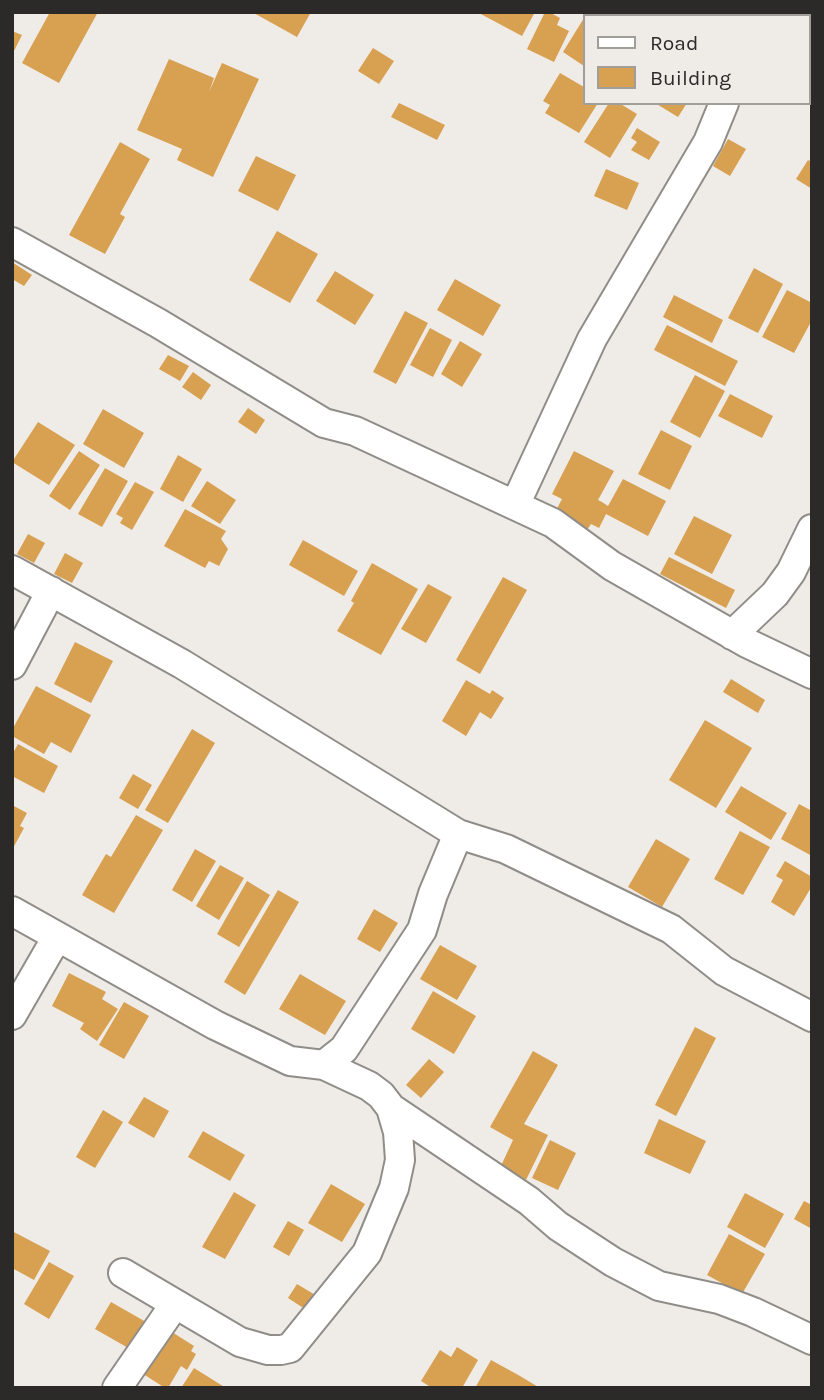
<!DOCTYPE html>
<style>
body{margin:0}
#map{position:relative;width:824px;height:1400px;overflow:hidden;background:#efebe6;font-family:Karla,sans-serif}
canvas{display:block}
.frame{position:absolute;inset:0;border:14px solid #2c2a29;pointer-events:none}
.legend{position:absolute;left:583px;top:14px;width:228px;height:91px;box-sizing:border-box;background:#efebe6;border:2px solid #a19e9a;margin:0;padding:9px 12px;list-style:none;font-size:21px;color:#2c2a29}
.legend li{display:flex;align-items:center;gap:14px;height:35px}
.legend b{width:35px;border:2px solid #a19e9a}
</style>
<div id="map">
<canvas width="824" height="1400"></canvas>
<div class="frame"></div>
<ul class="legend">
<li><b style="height:9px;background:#fff"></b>Road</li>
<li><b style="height:19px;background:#d8a051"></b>Building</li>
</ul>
</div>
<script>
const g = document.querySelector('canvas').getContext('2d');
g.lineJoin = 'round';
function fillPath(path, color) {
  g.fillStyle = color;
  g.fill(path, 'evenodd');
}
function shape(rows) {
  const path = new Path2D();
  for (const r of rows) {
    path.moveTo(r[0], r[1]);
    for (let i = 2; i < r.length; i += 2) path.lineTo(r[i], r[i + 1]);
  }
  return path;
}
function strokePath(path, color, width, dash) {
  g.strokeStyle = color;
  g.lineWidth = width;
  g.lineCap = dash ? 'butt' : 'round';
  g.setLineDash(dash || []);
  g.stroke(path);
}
fillPath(shape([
 [50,12,98,12,59,83,22,63],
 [252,12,311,12,297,37],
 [477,12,535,12,522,36],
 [545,12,549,12,560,18,557,25,569,31,554,62,527,49],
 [584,18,584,66,563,52],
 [12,31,22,35,12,55],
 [373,48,394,61,379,84,358,71],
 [169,59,214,78,209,92,222,63,259,79,213,177,177,160,182,149,137,130],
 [560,73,584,87,584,103,598,103,579,133,545,113,550,105,543,101],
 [399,103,445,125,437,140,391,117],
 [609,103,619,103,637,114,610,158,584,142],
 [655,103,687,103,678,117],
 [637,128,660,142,649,160,631,150,637,142,631,138],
 [728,139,746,149,730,176,713,166],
 [120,142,150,159,120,214,125,217,105,254,69,235],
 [256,156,296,175,278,211,238,191],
 [808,160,812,162,812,189,796,179],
 [606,169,639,183,627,210,594,196],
 [277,231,318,254,290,303,249,280],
 [12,262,32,275,24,286,12,279],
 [754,268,783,284,758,333,728,318],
 [335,271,374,295,355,325,316,301],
 [455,279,501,305,483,336,437,310],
 [787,290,812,303,812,320,794,353,762,337],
 [674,295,723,320,712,343,663,317],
 [405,311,428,323,396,384,373,372],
 [667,325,738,361,725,386,654,350],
 [430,328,452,340,433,377,410,365],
 [460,341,482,354,462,387,441,374],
 [168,355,189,366,180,381,159,369],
 [193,372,211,385,201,400,182,387],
 [695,375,725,391,700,438,670,422],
 [730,394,773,416,762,438,718,416],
 [248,408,265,420,256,434,238,422],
 [103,409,144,433,124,468,83,444],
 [38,422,75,445,49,485,12,462],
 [661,430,692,446,670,490,638,474],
 [79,451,100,465,70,510,49,496],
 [574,451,614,471,598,500,602,502,608,506,623,479,666,501,648,536,606,514,599,528,591,524,584,535,552,518,562,499,552,494],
 [178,455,202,469,183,502,160,489],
 [105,468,128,481,102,527,78,514],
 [207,481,236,500,220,524,191,506],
 [135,482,154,492,132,530,120,523,123,518,116,514],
 [185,509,226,531,221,539,228,549,219,566,209,561,205,568,164,546],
 [694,516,732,535,712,574,674,554],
 [28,534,45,543,34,563,17,554],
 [303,540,358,571,344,596,289,565],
 [65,553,83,563,72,583,54,574],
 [669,557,735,590,726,608,660,574],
 [372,563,418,589,381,655,337,631,354,603,351,601],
 [503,577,527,590,480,674,456,660],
 [428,584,452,597,426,643,401,629],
 [75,642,113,661,91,703,54,684],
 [731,679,765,700,758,713,723,692],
 [466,680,490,694,492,690,504,698,491,719,480,712,466,736,442,721],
 [36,686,91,715,71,753,51,742,44,754,12,736,12,730],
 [705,720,752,748,716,808,669,780],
 [192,729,215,743,168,823,145,810],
 [18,744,58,766,44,793,12,776,12,755],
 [133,774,152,785,138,809,119,798],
 [741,786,787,813,771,840,725,812],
 [799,804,812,811,812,856,781,839],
 [12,805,27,813,20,826,24,828,12,850],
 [136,815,163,830,114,913,82,895,106,854,111,857],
 [740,831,770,847,743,895,714,879],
 [656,839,690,859,662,907,628,887],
 [195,849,216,861,192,902,172,890],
 [785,861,812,877,812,886,794,916,771,902,783,880,776,876],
 [220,865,244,878,219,920,196,906],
 [247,881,270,895,239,947,217,934],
 [278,890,299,902,245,995,224,982],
 [374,909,398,923,380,952,357,939],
 [440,945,477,966,457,1000,420,979],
 [69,973,106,992,102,999,118,1009,97,1041,80,1029,84,1023,52,1006],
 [300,974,346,1001,325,1035,279,1009],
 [433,991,476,1016,454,1054,411,1029],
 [124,1002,149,1016,124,1059,99,1045],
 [695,1027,716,1038,676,1116,655,1105],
 [533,1051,558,1065,524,1124,548,1135,526,1180,500,1168,513,1140,490,1127],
 [429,1059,444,1072,421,1098,406,1085],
 [144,1097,169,1111,154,1138,128,1123],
 [103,1110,123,1122,95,1168,76,1157],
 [659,1119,706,1141,690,1174,644,1153],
 [203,1131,245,1155,230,1181,188,1157],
 [550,1140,576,1153,558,1190,532,1178],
 [331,1184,365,1204,342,1242,308,1223],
 [234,1192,256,1205,225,1259,202,1247],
 [745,1193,784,1214,765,1248,727,1227],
 [804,1201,812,1205,812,1229,794,1219],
 [288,1221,304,1230,289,1256,273,1247],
 [12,1231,50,1251,34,1280,12,1268],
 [729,1234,765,1254,742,1294,707,1275],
 [49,1262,74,1276,49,1319,24,1304],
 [297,1284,317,1296,308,1311,288,1298],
 [111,1302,146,1322,130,1349,95,1329],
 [164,1327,194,1346,191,1351,196,1354,187,1370,181,1366,168,1388,165,1388,137,1370],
 [457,1347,478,1360,462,1388,432,1388,421,1381,440,1350,451,1357],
 [491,1360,520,1376,540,1388,475,1388],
 [194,1368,226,1388,181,1388]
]), '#d8a051');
const minor = shape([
 [640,12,652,16],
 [786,16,788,12],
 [12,242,158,323,324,423,355,431,553,523,612,566,747,643,812,674],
 [515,505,592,339,708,142,724,103],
 [12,570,182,664,458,834,506,849,671,929,724,971,812,1017],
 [732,635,775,594,791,572,812,529],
 [12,665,51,591],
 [12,911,215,1025,290,1061,324,1065,344,1049,422,930,433,894,458,834],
 [12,1015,57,937],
 [391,1108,529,1201,558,1226,613,1262,659,1286,719,1299,753,1312,812,1340],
 [123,1273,240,1342,268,1350,281,1350,290,1348,367,1253,394,1188,400,1160,398,1132,391,1108,381,1095,369,1086,324,1065],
 [117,1388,175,1304]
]);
strokePath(minor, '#908c88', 32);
strokePath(minor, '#fff', 28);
</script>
